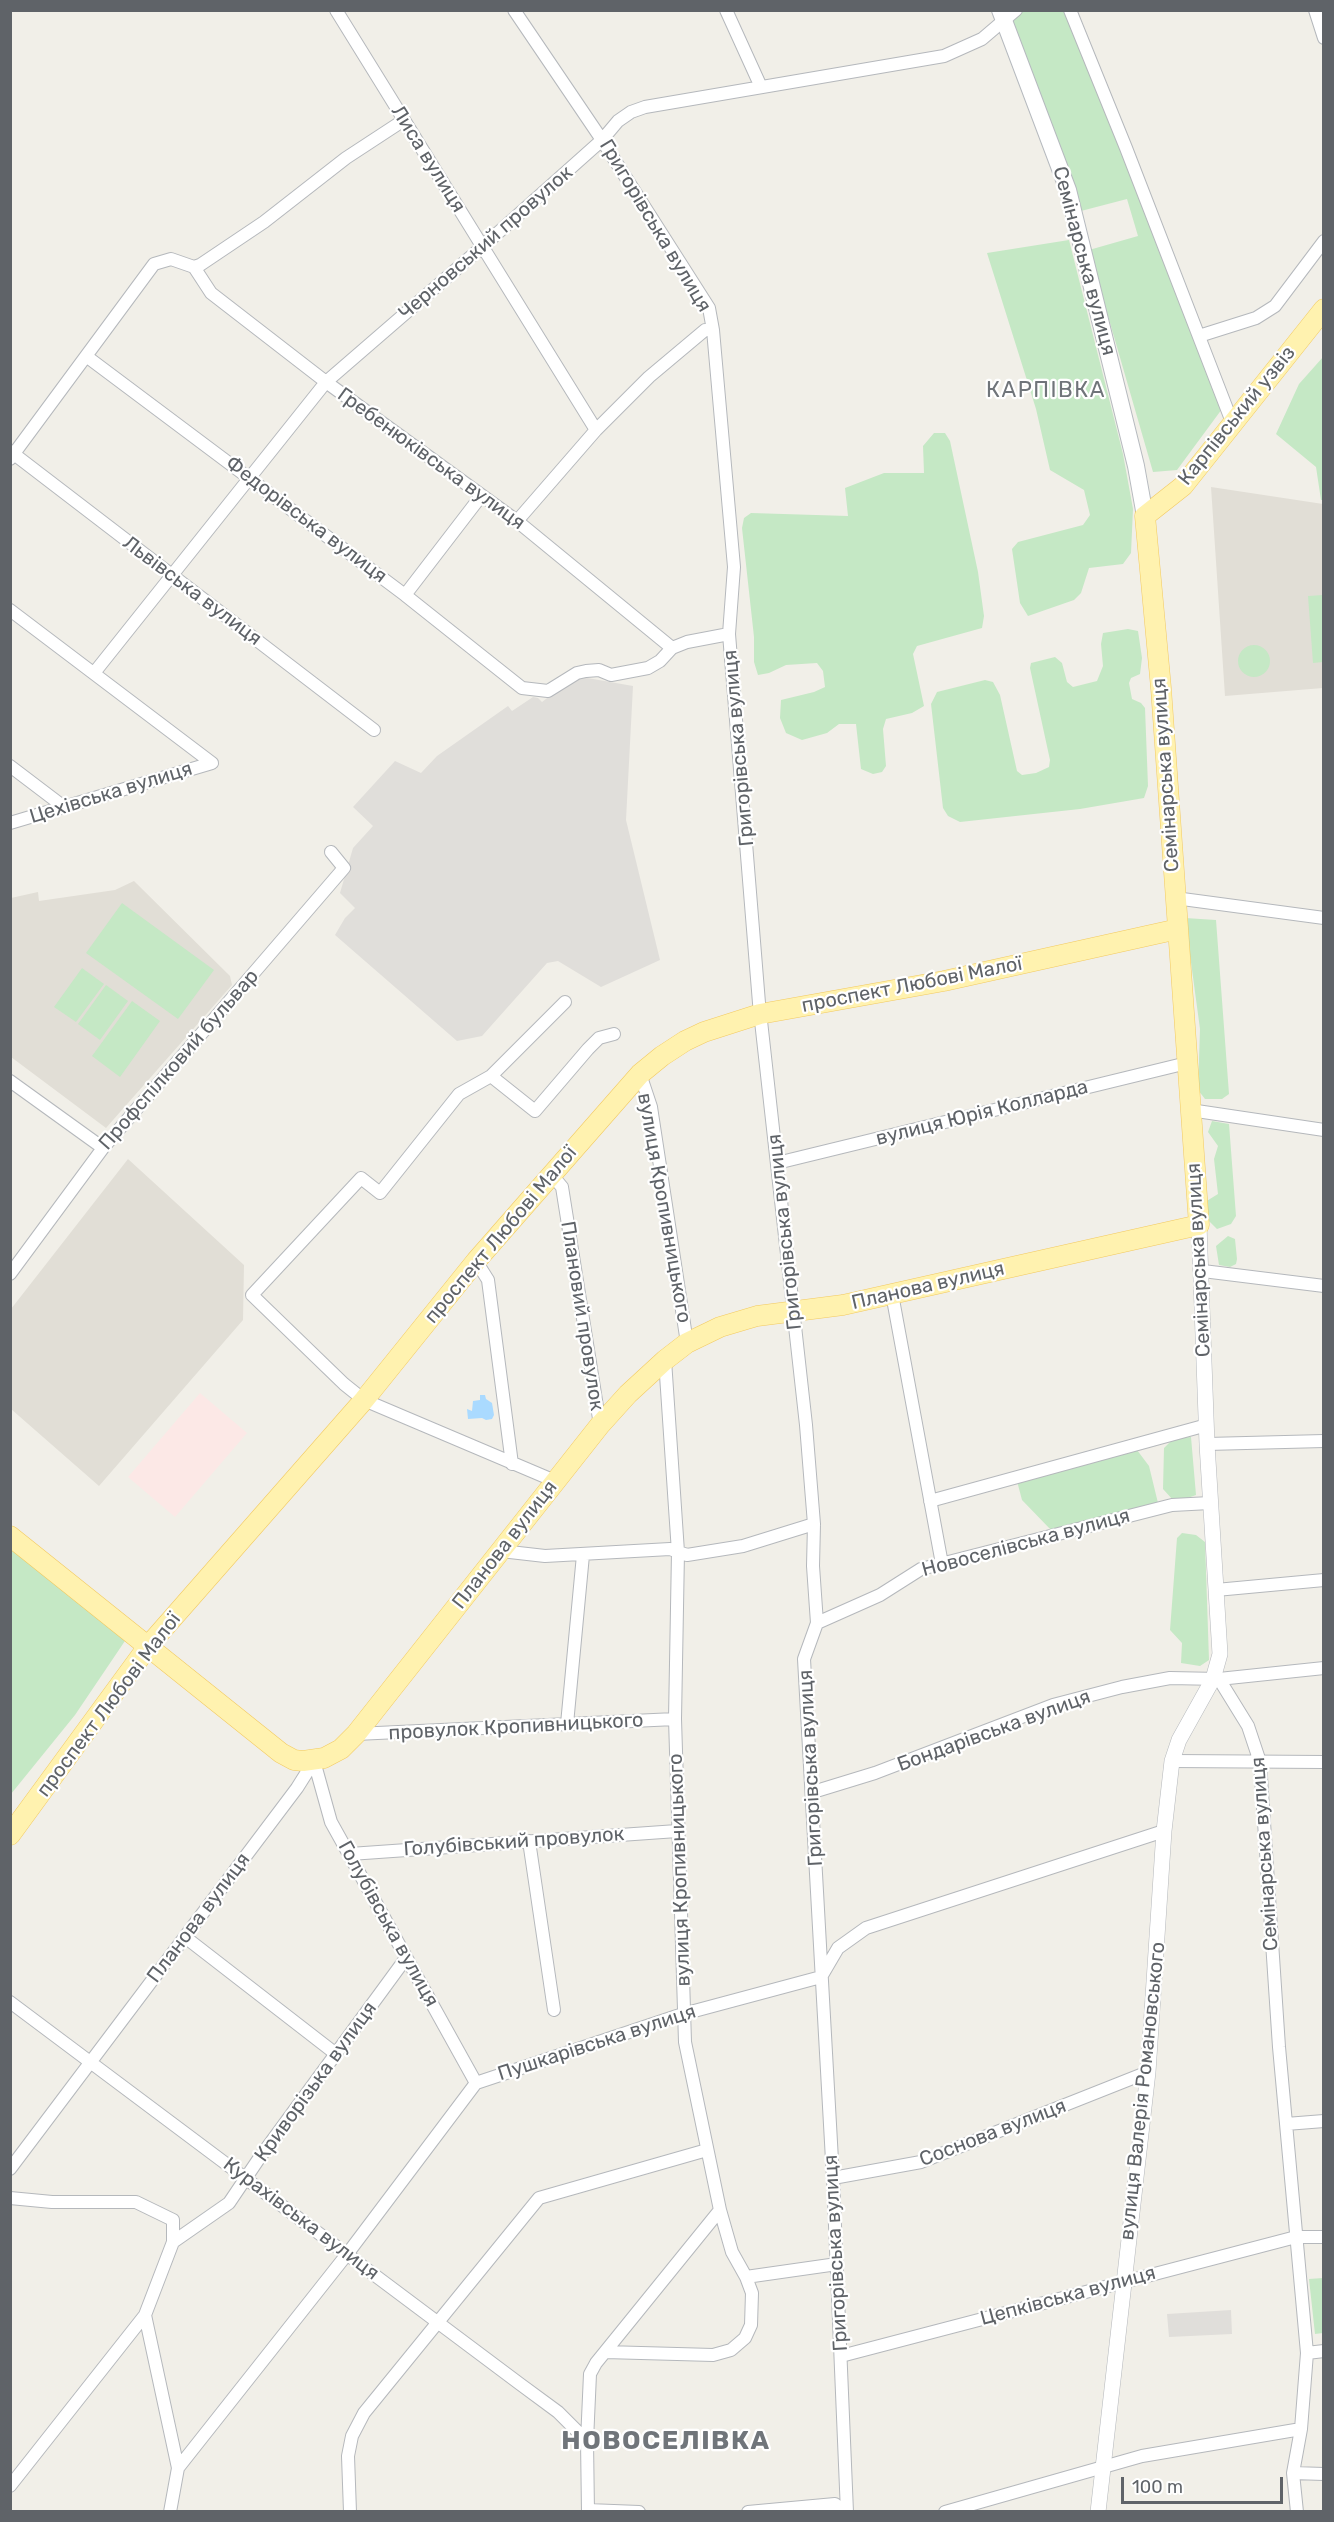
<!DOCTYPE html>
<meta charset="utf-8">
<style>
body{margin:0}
#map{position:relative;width:1334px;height:2522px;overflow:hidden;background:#f1efe8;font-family:Rubik,sans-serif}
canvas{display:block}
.frame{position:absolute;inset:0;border:12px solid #5f6368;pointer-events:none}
.scale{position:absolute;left:1121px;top:2477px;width:162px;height:27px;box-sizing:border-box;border:3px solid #5f6368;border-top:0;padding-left:8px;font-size:18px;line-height:21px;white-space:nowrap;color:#5f6368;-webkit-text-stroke:4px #fff;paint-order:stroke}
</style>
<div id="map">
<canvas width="1334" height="2522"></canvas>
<div class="frame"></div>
<div class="scale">100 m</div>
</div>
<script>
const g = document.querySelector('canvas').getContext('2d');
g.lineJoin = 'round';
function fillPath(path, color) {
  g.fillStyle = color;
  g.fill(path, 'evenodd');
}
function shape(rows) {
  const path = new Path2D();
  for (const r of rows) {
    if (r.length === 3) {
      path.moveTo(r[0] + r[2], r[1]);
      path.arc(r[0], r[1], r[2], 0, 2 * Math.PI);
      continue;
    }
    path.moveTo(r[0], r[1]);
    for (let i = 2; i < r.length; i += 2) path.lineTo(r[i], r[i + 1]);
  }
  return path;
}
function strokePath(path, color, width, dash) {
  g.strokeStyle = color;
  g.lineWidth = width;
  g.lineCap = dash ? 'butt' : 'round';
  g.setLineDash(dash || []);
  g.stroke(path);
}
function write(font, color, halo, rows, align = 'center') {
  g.font = font + ' Rubik,sans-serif';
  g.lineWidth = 4.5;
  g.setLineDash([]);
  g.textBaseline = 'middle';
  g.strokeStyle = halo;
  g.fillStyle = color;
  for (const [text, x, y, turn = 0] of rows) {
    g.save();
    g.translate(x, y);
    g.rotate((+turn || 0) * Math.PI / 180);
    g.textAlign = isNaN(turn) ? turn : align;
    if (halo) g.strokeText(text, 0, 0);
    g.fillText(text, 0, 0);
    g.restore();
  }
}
fillPath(shape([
 [576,676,633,686,626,820,660,960,601,987,558,961,547,963,482,1036,457,1041,335,935,345,918,355,908,340,893,353,848,373,826,353,807,395,761,421,773,437,756,508,706,512,711,533,697,538,698,542,702],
 [1231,2310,1232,2334,1169,2337,1167,2314]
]), '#e0deda');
fillPath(shape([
 [1211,487,1323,504,1323,688,1225,696],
 [134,881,230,976,232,985,106,1128,11,1057,11,898,38,892,39,901,115,890],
 [128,1159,244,1265,243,1320,99,1486,11,1409,11,1309]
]), '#e1ded6');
fillPath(shape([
 [200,1393,247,1433,175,1517,128,1477]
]), '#fce8e6');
fillPath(shape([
 [1022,11,1067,11,1222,409,1177,470,1153,472,1089,250,1138,236,1127,199,1081,211,1012,21],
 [1069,240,1123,454,1133,509,1131,553,1123,564,1089,568,1081,593,1074,600,1028,616,1020,603,1012,549,1018,542,1083,525,1090,515,1084,490,1050,470,1036,409,987,253],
 [1323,357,1324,500,1321,500,1316,467,1276,434,1299,384],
 [934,433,945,433,950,441,978,572,984,616,982,628,917,646,913,654,924,706,912,713,886,719,883,729,886,766,882,772,873,774,861,769,856,724,839,724,827,733,802,740,786,733,780,718,781,700,814,692,825,687,823,671,817,663,786,665,769,673,758,675,754,662,754,637,742,528,744,518,751,513,848,516,845,488,884,473,924,473,923,446],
 [1323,595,1323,662,1313,663,1308,596],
 [1128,629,1138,631,1142,658,1140,674,1131,678,1129,683,1132,699,1141,703,1145,708,1148,786,1144,798,1080,809,960,822,948,816,943,808,931,704,937,692,985,680,993,682,1000,695,1017,771,1022,775,1036,773,1049,767,1050,760,1030,668,1031,663,1055,657,1062,663,1067,682,1073,687,1097,681,1103,666,1101,644,1103,633],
 [1254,661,16],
 [122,903,214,970,178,1019,86,953],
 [1185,918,1216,920,1229,1094,1222,1099,1205,1099,1198,1090,1200,1029],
 [82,968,104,984,76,1022,54,1007],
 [106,985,128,1001,100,1040,78,1024],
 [132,1001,160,1021,120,1077,92,1056],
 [1212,1121,1229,1124,1236,1216,1231,1224,1217,1229,1208,1220,1205,1202,1218,1194,1214,1159,1218,1146,1208,1132],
 [1228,1236,1235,1239,1237,1259,1236,1264,1230,1267,1219,1265,1216,1246],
 [1191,1437,1196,1495,1185,1499,1173,1500,1163,1489,1164,1448,1174,1438],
 [1137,1450,1149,1466,1158,1503,1051,1530,1022,1500,1017,1481],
 [1182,1533,1196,1535,1205,1542,1209,1660,1200,1666,1181,1663,1182,1643,1170,1630,1177,1538],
 [10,1547,131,1632,75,1715,11,1794],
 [1323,2278,1323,2333,1315,2334,1309,2279]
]), '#c5e8c5');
fillPath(shape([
 [480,1395,485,1395,486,1399,492,1403,494,1415,492,1419,486,1420,482,1418,468,1419,467,1409,472,1411,473,1401,480,1400]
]), '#aadaff');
const minor = shape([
 [336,10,596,430],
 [514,10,600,137,709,308,713,330,734,567,729,634,759,1003,806,1425,814,1524,813,1566,817,1623,804,1659,833,2178,847,2512],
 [726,10,761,87],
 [1070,10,1126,148,1232,422],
 [1315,10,1324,38],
 [194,267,211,293,326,382,517,521,672,648],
 [1199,336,1256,318,1275,306,1324,241],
 [86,356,405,595,522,688,548,691,577,673,586,671,599,670,611,675,648,668,660,661,672,648,687,642,729,634],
 [10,451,374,730],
 [10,459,154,264,171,259,194,267,200,265,264,222,346,158,404,120],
 [517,521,596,430,649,377,705,330,713,330],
 [405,595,481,496],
 [10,610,212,763],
 [94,673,326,382,482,247,602,140,618,121,631,112,645,107,944,56,982,39,1016,10],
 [10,766,64,807],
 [10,823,212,763],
 [1175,898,1324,918],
 [640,1074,651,1107,687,1343],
 [491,1076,535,1111,588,1049,599,1038,614,1034],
 [10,1081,103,1148],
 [1190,1110,1324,1130],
 [777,1163,1187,1063],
 [551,1174,562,1187,600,1425],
 [476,1261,488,1280,512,1464],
 [1203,1271,1324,1286],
 [10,1274,103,1148,344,868,331,852],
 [892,1294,942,1564],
 [1207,1444,1324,1441],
 [555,1481,364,1400,344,1384,252,1295,361,1178,380,1193,459,1094,491,1076,565,1002],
 [930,1501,1207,1425],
 [501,1551,545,1556,670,1549,687,1555,743,1546,814,1524],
 [1216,1590,1324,1580],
 [817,1623,880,1595,921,1569,1172,1505,1210,1503],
 [1219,1679,1324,1668],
 [567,1724,583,1555],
 [356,1734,675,1719],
 [314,1761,331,1822,476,2083],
 [1172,1761,1324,1762],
 [813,1792,875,1773,1053,1705,1122,1687,1170,1678,1219,1679,1248,1726,1260,1762,1279,2047,1307,2353,1301,2429,1293,2473,1297,2512],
 [529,1841,554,2010],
 [350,1854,677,1831],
 [185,1937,336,2054],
 [10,2002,520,2384,558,2412,587,2441],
 [1286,2124,1324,2121],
 [10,2169,297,1788,314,1761],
 [833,2178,921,2162,1148,2072],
 [10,2198,52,2202,136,2202,173,2220,173,2242],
 [746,2277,837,2264],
 [145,2315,178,2468,170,2512],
 [605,2352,713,2355,731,2350,745,2338,751,2325,752,2293,746,2277,732,2252,720,2210],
 [1307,2353,1324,2351],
 [841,2356,1296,2237,1324,2237],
 [178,2468,348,2253,476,2083,683,2014,821,1977,838,1948,866,1928,1164,1831],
 [1293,2473,1324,2474],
 [10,2486,145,2315,173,2242,229,2203,258,2160,406,1958],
 [588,2510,639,2512],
 [350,2512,348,2456,352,2436,364,2413,539,2198,707,2150],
 [588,2512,587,2441,590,2374,596,2363,720,2210,685,2042,675,1719,678,1552,665,1360],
 [748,2512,835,2504,844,2512],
 [945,2512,1142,2456,1301,2429]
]);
const tertiary = shape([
 [1098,2512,1148,2072,1164,1831,1172,1761,1179,1740,1213,1679,1220,1654,1207,1444,1199,1225]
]);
const secondary = shape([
 [1000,10,1068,190,1136,466,1145,516]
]);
const primary = shape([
 [10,1536,281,1753,294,1760,303,1761,324,1758,341,1749,356,1734,600,1425,628,1394,665,1360,687,1343,720,1327,757,1316,843,1305,1199,1225,1161,688,1145,516,1183,486,1324,309],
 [10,1835,149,1645,364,1400,476,1261,640,1074,662,1056,685,1041,704,1032,760,1014,944,981,1178,929]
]);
strokePath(minor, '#b5b8bc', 14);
strokePath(tertiary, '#b5b8bc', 16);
strokePath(secondary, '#b6babf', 18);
strokePath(primary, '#f2c960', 21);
strokePath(minor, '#fff', 12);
strokePath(tertiary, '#fff', 15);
strokePath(secondary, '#fff', 16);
strokePath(primary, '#fff2af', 20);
write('20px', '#5f6368', '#fff', [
 ["Лиса вулиця",428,159,58],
 ["Григорівська вулиця",655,226,59],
 ["Черновський провулок",486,243,-41],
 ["Семінарська вулиця",1084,261,75],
 ["Карпівський узвіз",1237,416,-51],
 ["Гребенюківська вулиця",431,459,36],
 ["Федорівська вулиця",306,520,37],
 ["Львівська вулиця",192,591,37],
 ["Григорівська вулиця",739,748,-95],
 ["Семінарська вулиця",1166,775,-94],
 ["Цехівська вулиця",111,793,-17],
 ["проспект Любові Малої",912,985,-11],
 ["Профспілковий бульвар",179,1060,-49],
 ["вулиця Юрія Колларда",982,1113,-14],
 ["вулиця Кропивницького",664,1208,80],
 ["Григорівська вулиця",785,1232,-96],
 ["проспект Любові Малої",501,1235,-50],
 ["Семінарська вулиця",1199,1260,-93],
 ["Планова вулиця",928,1286,-13],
 ["Плановий провулок",582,1316,81],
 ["Новоселівська вулиця",1026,1543,-15],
 ["Планова вулиця",505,1545,-52],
 ["проспект Любові Малої",109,1705,-53],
 ["провулок Кропивницького",516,1727,-3],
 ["Бондарівська вулиця",994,1731,-20],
 ["Григорівська вулиця",811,1768,-93],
 ["Голубівський провулок",514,1842,-4],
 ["Семінарська вулиця",1265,1854,-94],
 ["вулиця Кропивницького",680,1870,-92],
 ["Планова вулиця",199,1918,-53],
 ["Голубівська вулиця",388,1924,61],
 ["Пушкарівська вулиця",597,2043,-18],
 ["Криворізька вулиця",316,2082,-54],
 ["вулиця Валерія Романовського",1143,2091,-84],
 ["Соснова вулиця",993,2133,-21],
 ["Курахівська вулиця",301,2219,37],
 ["Григорівська вулиця",836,2253,-93],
 ["Цепківська вулиця",1068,2296,-15]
]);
g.letterSpacing = '1.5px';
write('22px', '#70757a', '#fff', [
 ["КАРПІВКА",1046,391]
]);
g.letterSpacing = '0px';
g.letterSpacing = '1.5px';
write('bold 26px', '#70757a', '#fff', [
 ["НОВОСЕЛІВКА",666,2441]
]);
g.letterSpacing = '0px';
</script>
